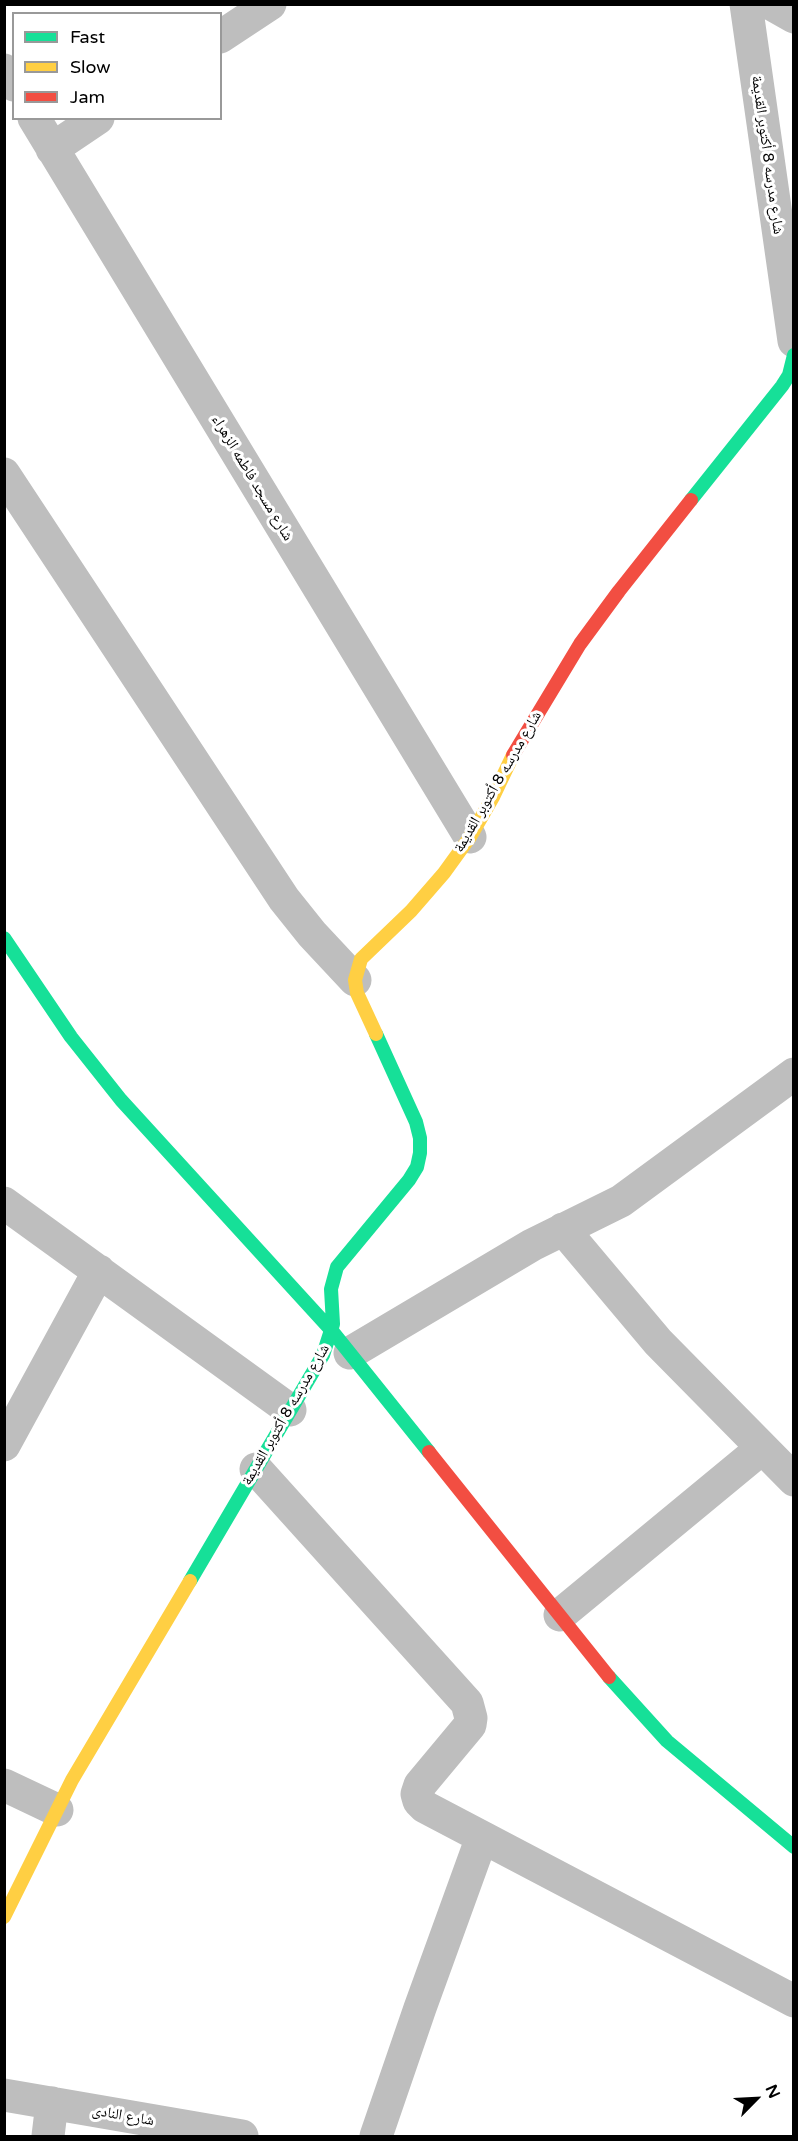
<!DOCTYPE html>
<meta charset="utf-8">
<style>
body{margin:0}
#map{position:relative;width:798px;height:2141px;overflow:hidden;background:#fff;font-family:"Varela Round",sans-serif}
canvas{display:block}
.frame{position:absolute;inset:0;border:6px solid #000;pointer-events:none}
.legend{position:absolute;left:12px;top:12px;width:210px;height:108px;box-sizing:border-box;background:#fff;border:2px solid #999;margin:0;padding:8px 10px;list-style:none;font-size:18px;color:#000}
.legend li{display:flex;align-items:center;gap:12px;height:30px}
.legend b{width:30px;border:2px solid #999}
.north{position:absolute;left:726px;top:2069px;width:60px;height:60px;-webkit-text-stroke:4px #fff;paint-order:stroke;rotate:66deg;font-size:16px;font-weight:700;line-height:24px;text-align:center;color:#000}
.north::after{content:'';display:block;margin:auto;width:21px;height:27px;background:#000;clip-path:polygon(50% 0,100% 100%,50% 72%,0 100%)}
</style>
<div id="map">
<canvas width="798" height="2141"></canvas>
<div class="frame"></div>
<ul class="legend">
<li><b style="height:8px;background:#16e098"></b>Fast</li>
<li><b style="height:8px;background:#ffcf43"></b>Slow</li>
<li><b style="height:8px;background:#f24e42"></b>Jam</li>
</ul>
<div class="north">N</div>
</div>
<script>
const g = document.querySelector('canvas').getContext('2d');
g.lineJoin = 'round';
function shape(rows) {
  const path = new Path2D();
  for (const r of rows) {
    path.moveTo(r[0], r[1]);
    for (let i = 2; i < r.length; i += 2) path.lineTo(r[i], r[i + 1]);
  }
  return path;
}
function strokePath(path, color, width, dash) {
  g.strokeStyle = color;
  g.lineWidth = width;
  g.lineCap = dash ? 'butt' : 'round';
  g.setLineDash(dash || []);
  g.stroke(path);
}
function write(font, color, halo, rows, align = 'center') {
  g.font = font + ' "Varela Round","Noto Naskh Arabic",sans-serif';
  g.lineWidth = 6;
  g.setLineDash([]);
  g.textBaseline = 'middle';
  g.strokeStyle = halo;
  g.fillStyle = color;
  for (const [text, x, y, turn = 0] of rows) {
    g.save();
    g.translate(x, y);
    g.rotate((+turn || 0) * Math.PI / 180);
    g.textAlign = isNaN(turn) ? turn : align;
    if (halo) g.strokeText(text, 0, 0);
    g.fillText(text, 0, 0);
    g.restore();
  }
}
strokePath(shape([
 [746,4,794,341],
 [771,4,794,17],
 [220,37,270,4],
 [4,70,14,85],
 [34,118,470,837],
 [52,149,98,118],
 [4,474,284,899,312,934,355,980],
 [4,1203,290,1410],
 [563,1229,658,1342,794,1480],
 [350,1353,532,1245,621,1201,794,1074],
 [4,1445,99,1271],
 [256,1469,467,1703,471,1718,470,1725,420,1785,417,1794,419,1801,425,1807,794,2001],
 [560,1615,761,1449],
 [4,1785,57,1810],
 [4,2095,242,2136],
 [48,2136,52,2103],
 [376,2136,420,2008,482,1837]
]), '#bebebe', 33);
strokePath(shape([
 [691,500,782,386,789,375,794,355],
 [4,938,71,1037,121,1100,332,1331,429,1452],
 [190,1581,323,1355,333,1324,331,1289,337,1267,409,1180,417,1167,420,1153,420,1138,416,1122,376,1034],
 [609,1677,667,1741,794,1847]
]), '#16e098', 14);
strokePath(shape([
 [376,1034,357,993,355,980,361,959,411,911,444,873,470,837,493,797,513,755],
 [4,1917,72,1780,190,1581]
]), '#ffcf43', 14);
strokePath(shape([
 [513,755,580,644,619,591,691,500],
 [429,1452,609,1677]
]), '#f24e42', 14);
write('15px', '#000', '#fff', [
 ["شارع مدرسه 8 أكتوبر القديمة",767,155,82],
 ["شارع مسجد فاطمه الزهراء",252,478,59],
 ["شارع مدرسه 8 أكتوبر القديمة",498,782,-60],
 ["شارع مدرسه 8 أكتوبر القديمة",286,1415,-60],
 ["شارع النادى",123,2116,10]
]);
</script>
